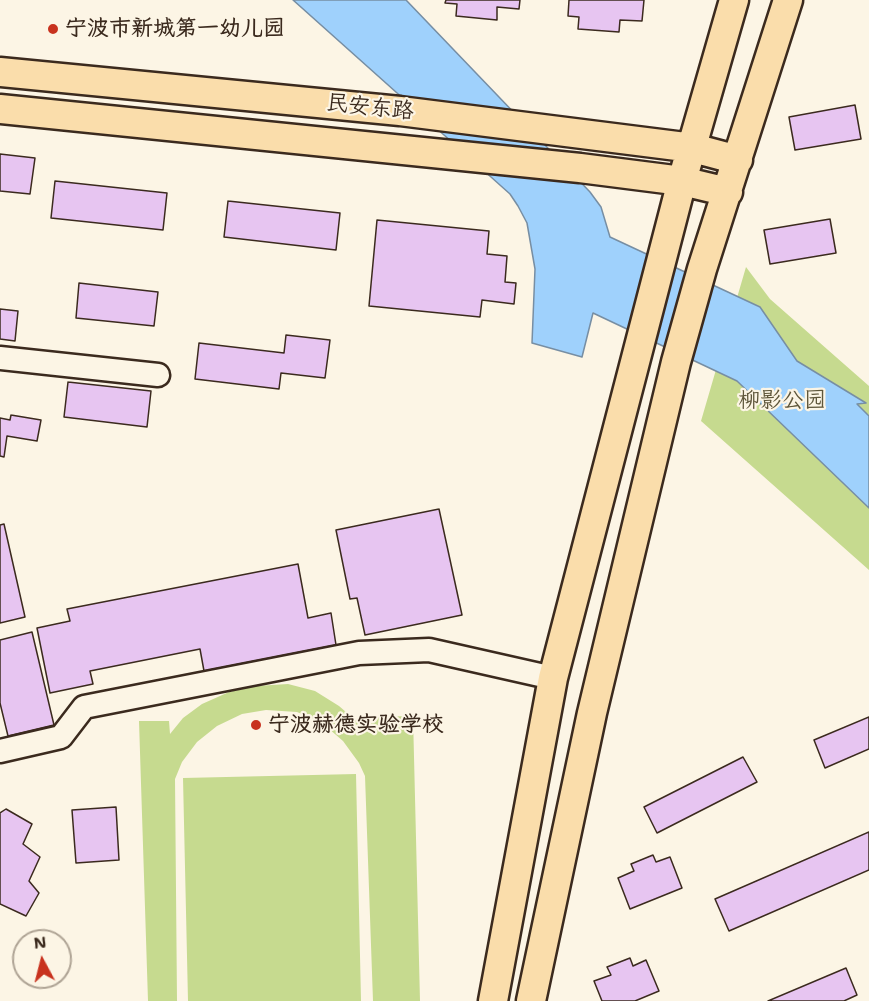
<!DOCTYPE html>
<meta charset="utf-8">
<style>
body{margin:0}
#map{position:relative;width:869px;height:1001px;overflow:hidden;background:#fcf5e5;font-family:"Shantell Sans",sans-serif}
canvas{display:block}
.north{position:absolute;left:12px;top:929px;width:60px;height:60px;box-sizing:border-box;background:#fcf5e5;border:2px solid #afa495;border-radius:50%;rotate:353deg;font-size:16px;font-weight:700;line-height:24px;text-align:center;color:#3b2a1e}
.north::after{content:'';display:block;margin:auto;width:21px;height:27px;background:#c8321e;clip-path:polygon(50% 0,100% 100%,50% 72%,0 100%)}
</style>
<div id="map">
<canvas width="869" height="1001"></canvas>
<div class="north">N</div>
</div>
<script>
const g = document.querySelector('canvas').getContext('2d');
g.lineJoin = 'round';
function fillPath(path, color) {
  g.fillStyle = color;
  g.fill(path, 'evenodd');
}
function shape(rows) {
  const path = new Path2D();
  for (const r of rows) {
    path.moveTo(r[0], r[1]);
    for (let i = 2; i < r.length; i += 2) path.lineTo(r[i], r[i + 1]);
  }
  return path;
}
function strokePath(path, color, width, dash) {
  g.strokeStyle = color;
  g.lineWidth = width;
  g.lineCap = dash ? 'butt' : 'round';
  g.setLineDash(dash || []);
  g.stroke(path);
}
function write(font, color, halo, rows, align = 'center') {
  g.font = font + ' "Shantell Sans","LXGW WenKai TC",sans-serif';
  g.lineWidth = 4.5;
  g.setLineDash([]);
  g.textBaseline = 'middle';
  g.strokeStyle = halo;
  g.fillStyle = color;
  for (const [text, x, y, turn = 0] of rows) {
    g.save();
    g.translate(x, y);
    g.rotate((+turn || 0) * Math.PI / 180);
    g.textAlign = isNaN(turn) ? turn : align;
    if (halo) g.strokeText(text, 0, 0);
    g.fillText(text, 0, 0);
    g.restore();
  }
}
fillPath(shape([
 [746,267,770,299,869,386,869,570,701,421],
 [288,684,315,691,339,706,368,731,367,717,413,716,420,1001,373,1001,365,776,359,763,343,741,321,722,297,712,266,710,242,714,217,726,197,742,182,762,175,779,177,1001,148,1001,139,721,169,721,170,734,183,718,202,704,229,692,256,686],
 [356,774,361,1001,188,1001,183,778]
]), '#c6da8f');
const water = shape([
 [293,0,406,0,590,192,601,207,610,237,760,307,797,361,866,403,857,404,869,416,869,508,737,381,593,313,582,357,532,343,535,269,527,223,518,206,510,194,293,0]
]);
fillPath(water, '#9fd1fc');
strokePath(water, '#778ea3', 1.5);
const building = shape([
 [446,0,520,0,519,9,497,7,497,20,456,16,457,4,445,3,446,0],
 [569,0,644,0,642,21,620,20,619,32,578,29,579,17,568,16,569,0],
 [855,105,861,139,795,150,789,117,855,105],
 [0,154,35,158,30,194,0,191,0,154],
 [55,181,167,193,163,230,51,218,55,181],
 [228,201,340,213,336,250,224,237,228,201],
 [830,219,836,253,770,264,764,230,830,219],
 [377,220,489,231,487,254,507,256,505,282,516,283,514,304,482,300,480,317,369,306,377,220],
 [79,283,158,292,154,326,76,318,79,283],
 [0,309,18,311,15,341,0,339,0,309],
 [286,335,330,340,325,378,281,373,279,389,195,379,199,343,284,353,286,335],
 [68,382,151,391,147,427,64,417,68,382],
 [11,415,41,420,37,441,7,436,4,457,0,456,0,418,10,420,11,415],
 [439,509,462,615,365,635,357,598,350,599,336,530,439,509],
 [4,524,25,617,0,623,0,525,4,524],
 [298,564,308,618,331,613,336,645,204,671,200,649,90,671,93,684,50,693,37,628,70,621,67,609,298,564],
 [32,632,54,725,8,736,0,703,0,640,32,632],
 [869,717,869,749,825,768,814,740,869,717],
 [743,757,757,782,657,833,644,807,743,757],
 [116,807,119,860,76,863,72,810,116,807],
 [6,809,32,824,23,844,40,857,29,881,39,893,26,916,0,904,0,813,6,809],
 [869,832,869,870,729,931,715,899,869,832],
 [653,855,656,862,670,857,682,888,630,909,618,878,634,871,631,864,653,855],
 [630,958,633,966,646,960,659,991,635,1001,602,1001,594,981,611,975,607,967,630,958],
 [846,968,857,995,844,1001,768,1001,846,968]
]);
fillPath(building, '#e7c5f1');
strokePath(building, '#3b2a1e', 1.5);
const minor = shape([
 [0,358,158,375],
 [0,751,61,737,84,707,359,653,429,650,553,678]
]);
const major = shape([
 [0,72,400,111,693,148,738,160],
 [0,109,580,168,682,181,728,192],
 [493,1001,553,678,682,181,734,0],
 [531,1001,592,713,676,362,702,269,788,0]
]);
strokePath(minor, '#3b2a1e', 27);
strokePath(major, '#3b2a1e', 33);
strokePath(minor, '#fcf5e5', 22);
strokePath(major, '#faddab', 28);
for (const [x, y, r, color] of [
 [53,29,6,"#c8321e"],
 [256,725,6,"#c8321e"]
]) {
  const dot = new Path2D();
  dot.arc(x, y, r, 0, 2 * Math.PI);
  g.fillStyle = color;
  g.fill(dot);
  strokePath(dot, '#fcf5e5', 2);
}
write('bold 22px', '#3b2a1e', '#fcf5e5', [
 ["宁波市新城第一幼儿园",65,29],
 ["宁波赫德实验学校",268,725]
], 'left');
write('22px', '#3b2a1e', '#fcf5e5', [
 ["民安东路",370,108,6]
]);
write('22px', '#5e563a', '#fcf5e5', [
 ["柳影公园",782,401]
]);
</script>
